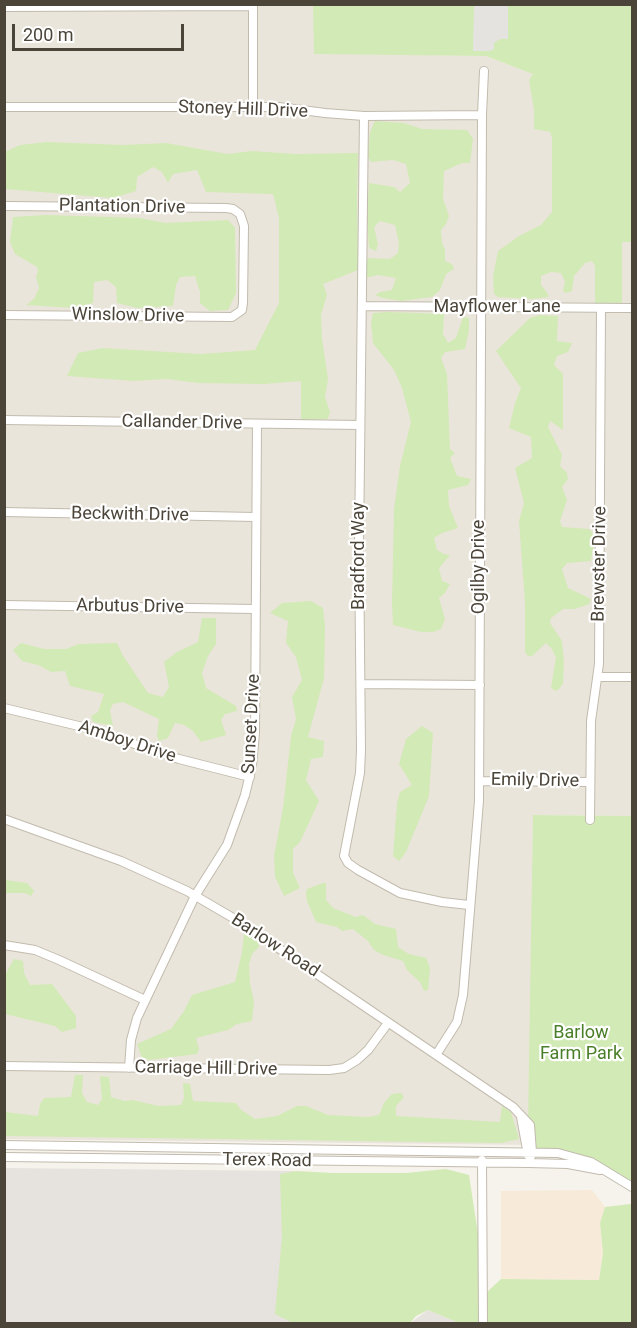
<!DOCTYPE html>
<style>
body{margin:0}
#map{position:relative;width:637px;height:1328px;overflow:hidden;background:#f6f3ec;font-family:Roboto,sans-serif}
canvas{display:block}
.frame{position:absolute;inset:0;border:6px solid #4b4439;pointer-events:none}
.scale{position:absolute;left:12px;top:24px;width:172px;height:27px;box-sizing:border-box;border:3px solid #4b4439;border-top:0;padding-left:8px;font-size:18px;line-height:21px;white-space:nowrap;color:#4b4439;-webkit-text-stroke:4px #fff;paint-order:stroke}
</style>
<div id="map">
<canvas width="637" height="1328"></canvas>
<div class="frame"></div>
<div class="scale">200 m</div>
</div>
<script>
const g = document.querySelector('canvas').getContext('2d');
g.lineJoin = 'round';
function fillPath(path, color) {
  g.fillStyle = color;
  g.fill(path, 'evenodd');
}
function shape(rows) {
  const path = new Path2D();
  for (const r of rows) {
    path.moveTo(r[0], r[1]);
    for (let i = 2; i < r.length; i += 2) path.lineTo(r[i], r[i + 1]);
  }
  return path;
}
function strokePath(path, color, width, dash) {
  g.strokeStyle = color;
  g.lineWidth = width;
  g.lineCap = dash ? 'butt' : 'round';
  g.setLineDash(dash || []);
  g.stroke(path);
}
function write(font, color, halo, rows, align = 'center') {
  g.font = font + ' Roboto,sans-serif';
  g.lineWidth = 4.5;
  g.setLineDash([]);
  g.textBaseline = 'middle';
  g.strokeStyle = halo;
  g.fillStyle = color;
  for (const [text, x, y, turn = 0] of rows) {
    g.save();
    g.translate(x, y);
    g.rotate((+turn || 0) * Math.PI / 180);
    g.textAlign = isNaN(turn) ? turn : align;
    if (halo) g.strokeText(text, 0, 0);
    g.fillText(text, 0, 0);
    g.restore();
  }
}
fillPath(shape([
 [5,5,313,5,315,53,486,56,534,74,552,129,622,308,622,242,632,242,632,816,533,815,532,1145,5,1139]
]), '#eae5da');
fillPath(shape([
 [592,1190,605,1207,600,1223,603,1253,599,1280,501,1279,501,1191]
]), '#f7ead8');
fillPath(shape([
 [5,1168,296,1171,296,1323,5,1324],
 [428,1310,459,1323,409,1324]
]), '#e6e2dd');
fillPath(shape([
 [313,5,632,5,632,242,622,242,622,308,595,308,595,266,592,261,585,263,574,276,572,291,566,293,563,291,565,282,561,273,551,272,541,276,541,285,548,294,548,297,532,299,498,297,494,294,493,276,498,251,519,236,541,225,552,212,552,138,550,132,534,129,534,110,529,80,533,74,486,56,314,54],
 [375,121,404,123,422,129,467,130,473,139,470,163,462,163,444,171,443,199,449,216,446,224,441,230,442,243,445,250,445,261,452,264,454,269,446,274,440,290,432,297,401,301,383,298,375,295,380,292,392,290,396,278,378,275,365,278,366,258,390,259,398,253,399,243,395,225,380,221,374,227,378,245,376,251,369,248,367,222,369,183,394,187,400,192,410,183,406,164,393,160,371,162,368,157,370,132],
 [47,142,123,145,166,143,228,154,252,151,295,154,358,153,357,197,358,270,323,284,327,295,321,315,322,339,328,379,325,397,330,412,328,419,301,420,301,381,264,384,198,383,167,379,134,381,67,376,78,353,103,348,201,354,255,350,279,303,279,218,273,194,206,192,197,170,173,174,168,183,162,172,153,167,137,177,136,191,113,198,5,189,5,152,20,145],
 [46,215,140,218,165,223,228,220,235,228,236,293,228,310,210,311,200,303,200,292,195,276,180,277,176,285,173,306,137,308,117,303,116,287,107,280,94,282,93,303,74,308,26,305,34,299,39,288,36,277,38,271,37,267,15,254,10,242,13,217],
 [389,312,444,314,443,334,448,343,456,338,463,317,469,318,469,330,465,349,445,352,441,358,447,374,450,449,455,453,450,458,457,476,471,479,468,485,448,490,449,506,458,528,442,533,434,538,437,550,444,554,450,555,439,568,442,581,450,584,445,593,439,598,445,619,441,629,433,632,421,632,393,625,392,603,394,509,400,466,411,422,402,388,394,370,373,343,371,323,373,313],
 [540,315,558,316,557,341,572,343,568,352,557,356,554,365,563,374,563,430,550,421,548,427,562,455,560,466,567,473,568,479,562,487,567,500,560,521,562,527,589,529,593,534,594,543,591,561,567,563,562,569,568,588,591,599,589,604,575,609,563,609,551,618,550,623,562,641,564,662,563,683,560,688,556,691,551,688,556,657,551,648,546,643,532,656,528,656,525,652,525,603,519,521,524,503,515,468,532,458,531,437,509,428,515,403,521,388,496,351,530,318],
 [311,601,323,608,325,627,324,678,308,737,324,741,323,757,311,759,306,780,319,801,300,842,293,849,293,873,300,888,284,896,275,877,274,856,283,808,291,736,296,719,292,697,302,680,296,657,286,643,288,621,270,613,282,603],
 [202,618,216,618,216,644,208,656,202,673,206,688,236,706,237,711,225,714,221,720,226,735,201,742,193,731,184,725,175,723,168,738,159,741,157,736,159,719,123,702,113,704,110,710,113,726,93,722,91,716,98,712,104,694,70,686,65,671,51,672,38,665,22,661,13,650,21,643,44,649,66,649,79,644,117,643,122,654,148,693,163,697,169,687,164,662,177,652,198,642],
 [422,726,433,733,429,796,406,852,399,861,393,856,397,803,400,792,412,785,399,764,406,739],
 [533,815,632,816,632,1184,591,1160,532,1152,528,1123],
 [5,880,27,883,34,891,31,896,25,893,5,893],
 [323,883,326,883,326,900,333,908,356,917,363,915,375,924,396,929,398,947,409,954,426,958,430,968,428,990,424,991,420,982,407,970,403,961,383,955,374,950,368,941,353,929,342,931,337,927,316,922,307,901,306,893,307,889],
 [244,933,257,936,259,947,252,954,249,964,250,983,254,1002,252,1021,237,1024,228,1030,196,1038,199,1049,197,1054,149,1060,142,1058,137,1044,171,1029,184,1011,192,995,235,982,242,952],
 [14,959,23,961,24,973,30,985,52,984,76,1016,76,1028,62,1032,55,1026,5,1014,5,975],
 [75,1075,83,1075,82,1093,87,1102,98,1105,102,1099,100,1076,109,1077,111,1097,124,1101,133,1100,158,1106,181,1105,184,1098,183,1083,190,1084,193,1101,236,1103,240,1109,255,1119,277,1116,297,1106,306,1106,328,1115,368,1117,379,1115,384,1103,392,1094,401,1093,404,1097,396,1106,396,1116,500,1122,502,1106,511,1112,519,1139,501,1143,5,1136,5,1112,38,1116,40,1104,44,1098,71,1097],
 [446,1169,469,1175,478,1234,478,1323,459,1323,428,1310,416,1316,409,1324,293,1323,275,1314,282,1237,280,1174,296,1171,332,1173,406,1173],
 [630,1204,632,1205,632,1323,487,1323,487,1292,501,1279,599,1280,603,1253,600,1223,605,1207]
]), '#d2eab5');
fillPath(shape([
 [474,5,508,5,508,39,500,39,494,43,494,49,490,51,473,51]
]), '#e5e3e0');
const minor = shape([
 [253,4,253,107],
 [4,7,253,6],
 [4,107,279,107,325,113,364,116,482,115],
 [364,116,359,545,361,750,360,773,344,856,348,863,358,870,400,893,442,902,469,905],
 [4,206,226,208,233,209,240,214,244,226,243,303,242,310,232,317,4,315],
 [362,306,632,308],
 [4,420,360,425],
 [4,512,255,517],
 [4,605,255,609],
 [599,677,632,677],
 [361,684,480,685],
 [4,708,87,728,179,759,250,777],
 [480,781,589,782],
 [4,819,121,861,187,891,240,922,513,1107,530,1125,532,1152,529,1163],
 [590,820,591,721,599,664,601,308],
 [4,945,35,950,59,960,145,1000],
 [436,1055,457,1022,463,995,479,801,482,115,484,71],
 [4,1066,329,1070,344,1068,357,1060,368,1050,388,1023],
 [129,1068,131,1040,137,1018,195,896,227,845,245,795,252,766,255,733,257,424],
 [521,1117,528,1155],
 [4,1145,558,1153,591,1162,632,1187],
 [4,1157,529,1163,568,1164,600,1170],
 [482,1160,483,1324]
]);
strokePath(minor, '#c2bbae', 10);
strokePath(minor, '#fff', 8);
write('18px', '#4b4439', '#fff', [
 ["Stoney Hill Drive",243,110,2],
 ["Plantation Drive",122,207,1],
 ["Mayflower Lane",497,307],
 ["Winslow Drive",128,316,1],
 ["Callander Drive",182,423,1],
 ["Beckwith Drive",130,515,1],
 ["Bradford Way",359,556,-90],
 ["Brewster Drive",600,564,-89],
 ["Ogilby Drive",479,567,-90],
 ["Arbutus Drive",130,607,1],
 ["Sunset Drive",252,724,-87],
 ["Amboy Drive",127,742,18],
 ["Emily Drive",535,781,1],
 ["Barlow Road",275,946,33],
 ["Carriage Hill Drive",206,1069,1],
 ["Terex Road",267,1161,1]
]);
write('18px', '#4a7f2a', '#fff', [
 ["Barlow",581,1033],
 ["Farm Park",581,1054]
]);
</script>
